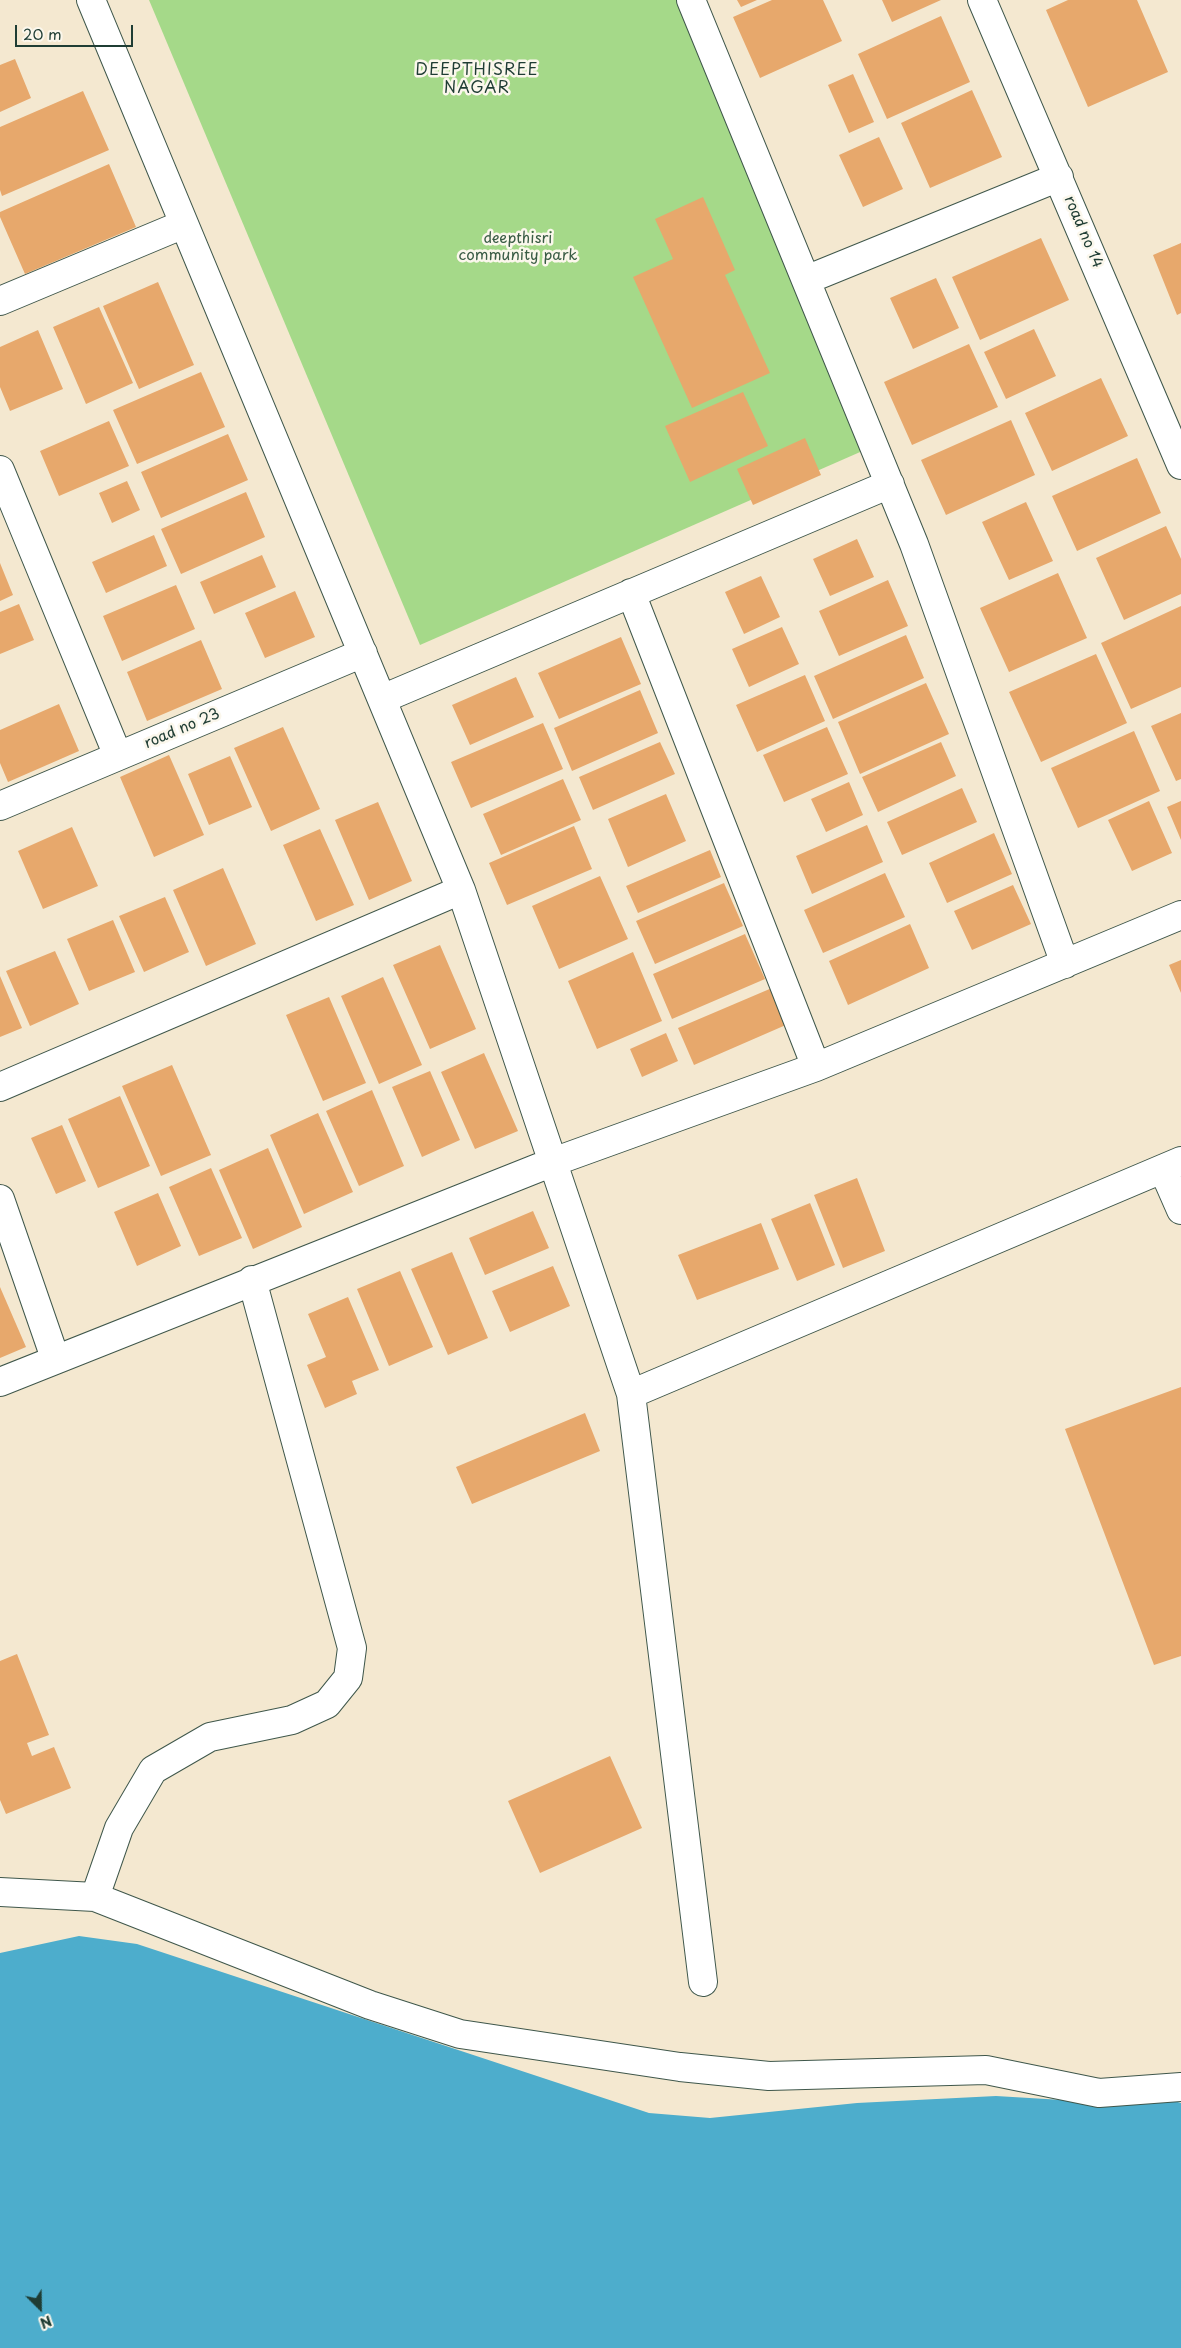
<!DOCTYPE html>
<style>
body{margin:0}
#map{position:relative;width:1181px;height:2348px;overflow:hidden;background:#f4e8d0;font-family:"Playpen Sans",sans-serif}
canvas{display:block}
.north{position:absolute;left:15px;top:2283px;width:50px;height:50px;-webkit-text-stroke:4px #fbf7ec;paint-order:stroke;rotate:157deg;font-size:14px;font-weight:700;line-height:20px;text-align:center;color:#1f3d34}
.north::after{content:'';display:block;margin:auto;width:18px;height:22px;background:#1f3d34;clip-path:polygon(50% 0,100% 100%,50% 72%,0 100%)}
.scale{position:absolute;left:15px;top:25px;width:118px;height:22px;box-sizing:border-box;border:2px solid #1f3d34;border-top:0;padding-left:6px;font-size:15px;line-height:18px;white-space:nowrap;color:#1f3d34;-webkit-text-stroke:4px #fbf7ec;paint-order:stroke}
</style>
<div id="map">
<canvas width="1181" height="2348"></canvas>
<div class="north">N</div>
<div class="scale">20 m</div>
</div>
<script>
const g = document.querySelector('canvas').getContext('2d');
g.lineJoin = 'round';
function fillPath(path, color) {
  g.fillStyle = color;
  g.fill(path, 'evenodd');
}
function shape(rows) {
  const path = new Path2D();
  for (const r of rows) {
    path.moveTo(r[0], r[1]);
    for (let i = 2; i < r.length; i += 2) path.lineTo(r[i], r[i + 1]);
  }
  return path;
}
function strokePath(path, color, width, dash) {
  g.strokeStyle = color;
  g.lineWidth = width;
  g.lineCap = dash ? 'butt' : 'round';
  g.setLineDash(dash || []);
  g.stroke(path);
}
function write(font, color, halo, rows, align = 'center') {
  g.font = font + ' "Playpen Sans",sans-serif';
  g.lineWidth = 5;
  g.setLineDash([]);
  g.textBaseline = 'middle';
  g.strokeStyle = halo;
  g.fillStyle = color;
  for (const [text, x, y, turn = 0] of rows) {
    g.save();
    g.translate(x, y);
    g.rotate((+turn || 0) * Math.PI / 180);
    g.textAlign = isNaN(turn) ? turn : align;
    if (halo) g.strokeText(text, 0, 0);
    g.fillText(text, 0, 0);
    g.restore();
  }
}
fillPath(shape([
 [149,0,678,0,867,449,420,645]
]), '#a5d989');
fillPath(shape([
 [79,1936,137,1944,649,2113,710,2118,857,2103,996,2096,1096,2102,1171,2100,1181,2103,1181,2348,0,2348,0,1953]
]), '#4dadcc');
fillPath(shape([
 [737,0,757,0,741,7],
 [772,0,823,0,842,41,760,78,733,17],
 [882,0,941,0,892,22],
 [1068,0,1137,0,1168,72,1088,107,1046,10],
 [941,16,970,82,887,119,858,54],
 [15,59,31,98,0,112,0,65],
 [853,74,874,122,849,133,828,85],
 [972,90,1002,157,930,188,901,123],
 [83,91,109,150,2,196,0,190,0,127],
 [879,137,903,189,863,207,839,155],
 [109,164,136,227,25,274,0,217,0,212],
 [703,197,735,270,725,275,770,373,692,408,633,277,673,259,655,219],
 [1041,238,1069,300,980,340,952,277],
 [1181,243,1181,313,1177,315,1153,255],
 [936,278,959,328,913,349,890,298],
 [158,282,194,365,139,389,103,306],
 [99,307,133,383,86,404,53,327],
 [1034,329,1056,376,1006,399,984,352],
 [38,330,63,389,10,411,0,387,0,347],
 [969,344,998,407,912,445,884,382],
 [201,372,225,427,137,464,113,410],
 [1101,378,1128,436,1052,471,1025,413],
 [743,392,768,446,690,482,665,426],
 [1011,420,1035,475,946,515,921,460],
 [109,421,129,466,59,496,40,451],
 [228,434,248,480,161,518,141,472],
 [805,438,821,475,753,505,737,469],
 [1137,458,1161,513,1077,551,1052,496],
 [127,481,140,510,112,523,99,493],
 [246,492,265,537,181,574,161,529],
 [1026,502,1053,561,1009,580,982,522],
 [1166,526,1181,559,1181,594,1124,620,1096,558],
 [154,535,167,566,106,593,92,562],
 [857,539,874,577,830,596,813,559],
 [262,555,276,587,214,614,200,582],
 [0,563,13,595,0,601],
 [1058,573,1087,638,1009,672,980,608],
 [761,576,780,617,744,634,725,592],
 [888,580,908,626,839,656,819,611],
 [176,585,195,629,122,661,103,616],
 [295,591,315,637,265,658,245,613],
 [19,604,34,640,0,654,0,612],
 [1181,606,1181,687,1131,709,1101,643],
 [782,627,799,664,749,687,732,649],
 [906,635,924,678,833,719,814,676],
 [621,637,641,684,559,719,538,673],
 [201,640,222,689,147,721,127,672],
 [1096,654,1127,723,1041,762,1009,692],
 [805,675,825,721,757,752,736,705],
 [516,677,534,717,470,745,452,705],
 [926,683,949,734,860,774,838,722],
 [640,690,658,733,572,771,554,728],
 [59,704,79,751,8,782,0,763,0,730],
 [1181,713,1181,779,1176,781,1151,726],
 [543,723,563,769,471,808,451,762],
 [283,727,320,809,271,831,234,748],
 [827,727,848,774,784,802,763,755],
 [1134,731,1160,791,1078,828,1051,768],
 [660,742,675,774,593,810,579,777],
 [941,742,956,776,878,812,862,777],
 [169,755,204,835,154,857,120,777],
 [230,756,252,807,209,825,188,774],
 [563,779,581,820,501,855,483,814],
 [849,782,863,815,826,832,811,799],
 [962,788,977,822,902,855,887,822],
 [666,794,686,841,628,867,608,819],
 [1149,801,1172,853,1132,871,1108,820],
 [1181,801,1181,840,1167,807],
 [378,802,412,881,369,900,335,820],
 [867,825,883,862,812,894,796,856],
 [574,826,592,869,507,905,489,863],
 [72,827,98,886,43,909,18,851],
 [320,829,354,905,316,921,283,845],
 [994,833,1012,874,947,903,929,863],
 [710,850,721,877,638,913,626,886],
 [223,868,256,944,206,966,173,890],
 [885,873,905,917,823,953,804,910],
 [600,876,628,939,559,969,532,906],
 [724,883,743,926,655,964,636,921],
 [1013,885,1031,924,972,950,954,911],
 [165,897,189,952,144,972,119,916],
 [113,920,135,972,89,991,67,939],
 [910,924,929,968,848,1005,829,961],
 [745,934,765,979,672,1019,653,974],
 [440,945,476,1029,430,1049,393,965],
 [55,951,79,1004,30,1026,6,971],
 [633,952,662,1021,597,1049,568,981],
 [1181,960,1181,993,1169,965],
 [0,976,22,1028,0,1037],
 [383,977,422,1065,379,1084,341,996],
 [779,985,795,1021,694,1065,678,1028],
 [329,997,366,1083,323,1101,286,1015],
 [666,1033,678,1061,642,1077,630,1049],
 [484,1053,518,1131,475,1149,441,1072],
 [172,1065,211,1155,161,1176,122,1086],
 [430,1071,460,1140,422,1157,392,1087],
 [372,1090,404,1166,359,1186,326,1111],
 [120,1096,150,1166,98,1188,68,1119],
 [318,1113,353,1192,304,1214,270,1135],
 [62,1125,86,1181,56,1194,31,1138],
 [268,1148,302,1227,253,1249,219,1170],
 [211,1168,242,1238,199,1256,169,1187],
 [857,1178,885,1251,843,1268,814,1195],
 [158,1193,181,1246,137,1266,114,1212],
 [810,1203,835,1265,797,1281,771,1219],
 [533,1211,549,1248,485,1275,469,1238],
 [761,1223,779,1269,697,1300,678,1255],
 [452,1252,488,1338,448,1355,411,1269],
 [553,1266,570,1306,510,1332,492,1291],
 [400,1271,433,1347,389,1366,357,1289],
 [0,1287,26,1347,0,1358],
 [348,1297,379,1370,352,1381,357,1394,325,1408,307,1365,326,1357,308,1314],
 [1181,1387,1181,1656,1154,1665,1065,1429],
 [585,1413,600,1451,472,1504,456,1467],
 [17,1654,49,1735,27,1743,32,1756,54,1747,71,1788,6,1814,0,1800,0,1661],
 [610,1756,642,1828,540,1873,508,1801]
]), '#e7a86c');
const minor = shape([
 [91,0,461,890,631,1394,703,1982],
 [691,0,914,544,1065,964],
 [982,0,1181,465],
 [806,280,1059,177],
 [0,301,184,224],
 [0,470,118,756],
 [631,593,816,1067],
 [382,699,890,484],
 [0,806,363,653],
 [0,1087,461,890],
 [1163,1169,1181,1210],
 [0,1199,55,1358],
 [0,1382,553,1162,816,1067,1181,915],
 [631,1394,1181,1161],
 [0,1892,95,1897,370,2005,460,2034,680,2067,769,2076,986,2070,1099,2093,1181,2087],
 [95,1897,119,1828,153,1770,210,1737,292,1720,327,1704,348,1678,352,1648,252,1280]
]);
strokePath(minor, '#3f574b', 30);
strokePath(minor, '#fff', 28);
write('15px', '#1f3d34', '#fbf7ec', [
 ["road no 14",1083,232,67],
 ["road no 23",182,729,-23]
]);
write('15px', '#3a5c45', '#fbf7ec', [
 ["deepthisri",518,239],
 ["community park",518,256]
]);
g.letterSpacing = '1px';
write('16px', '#1f3d34', '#fbf7ec', [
 ["DEEPTHISREE",477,71],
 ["NAGAR",477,89]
]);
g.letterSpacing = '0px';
</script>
